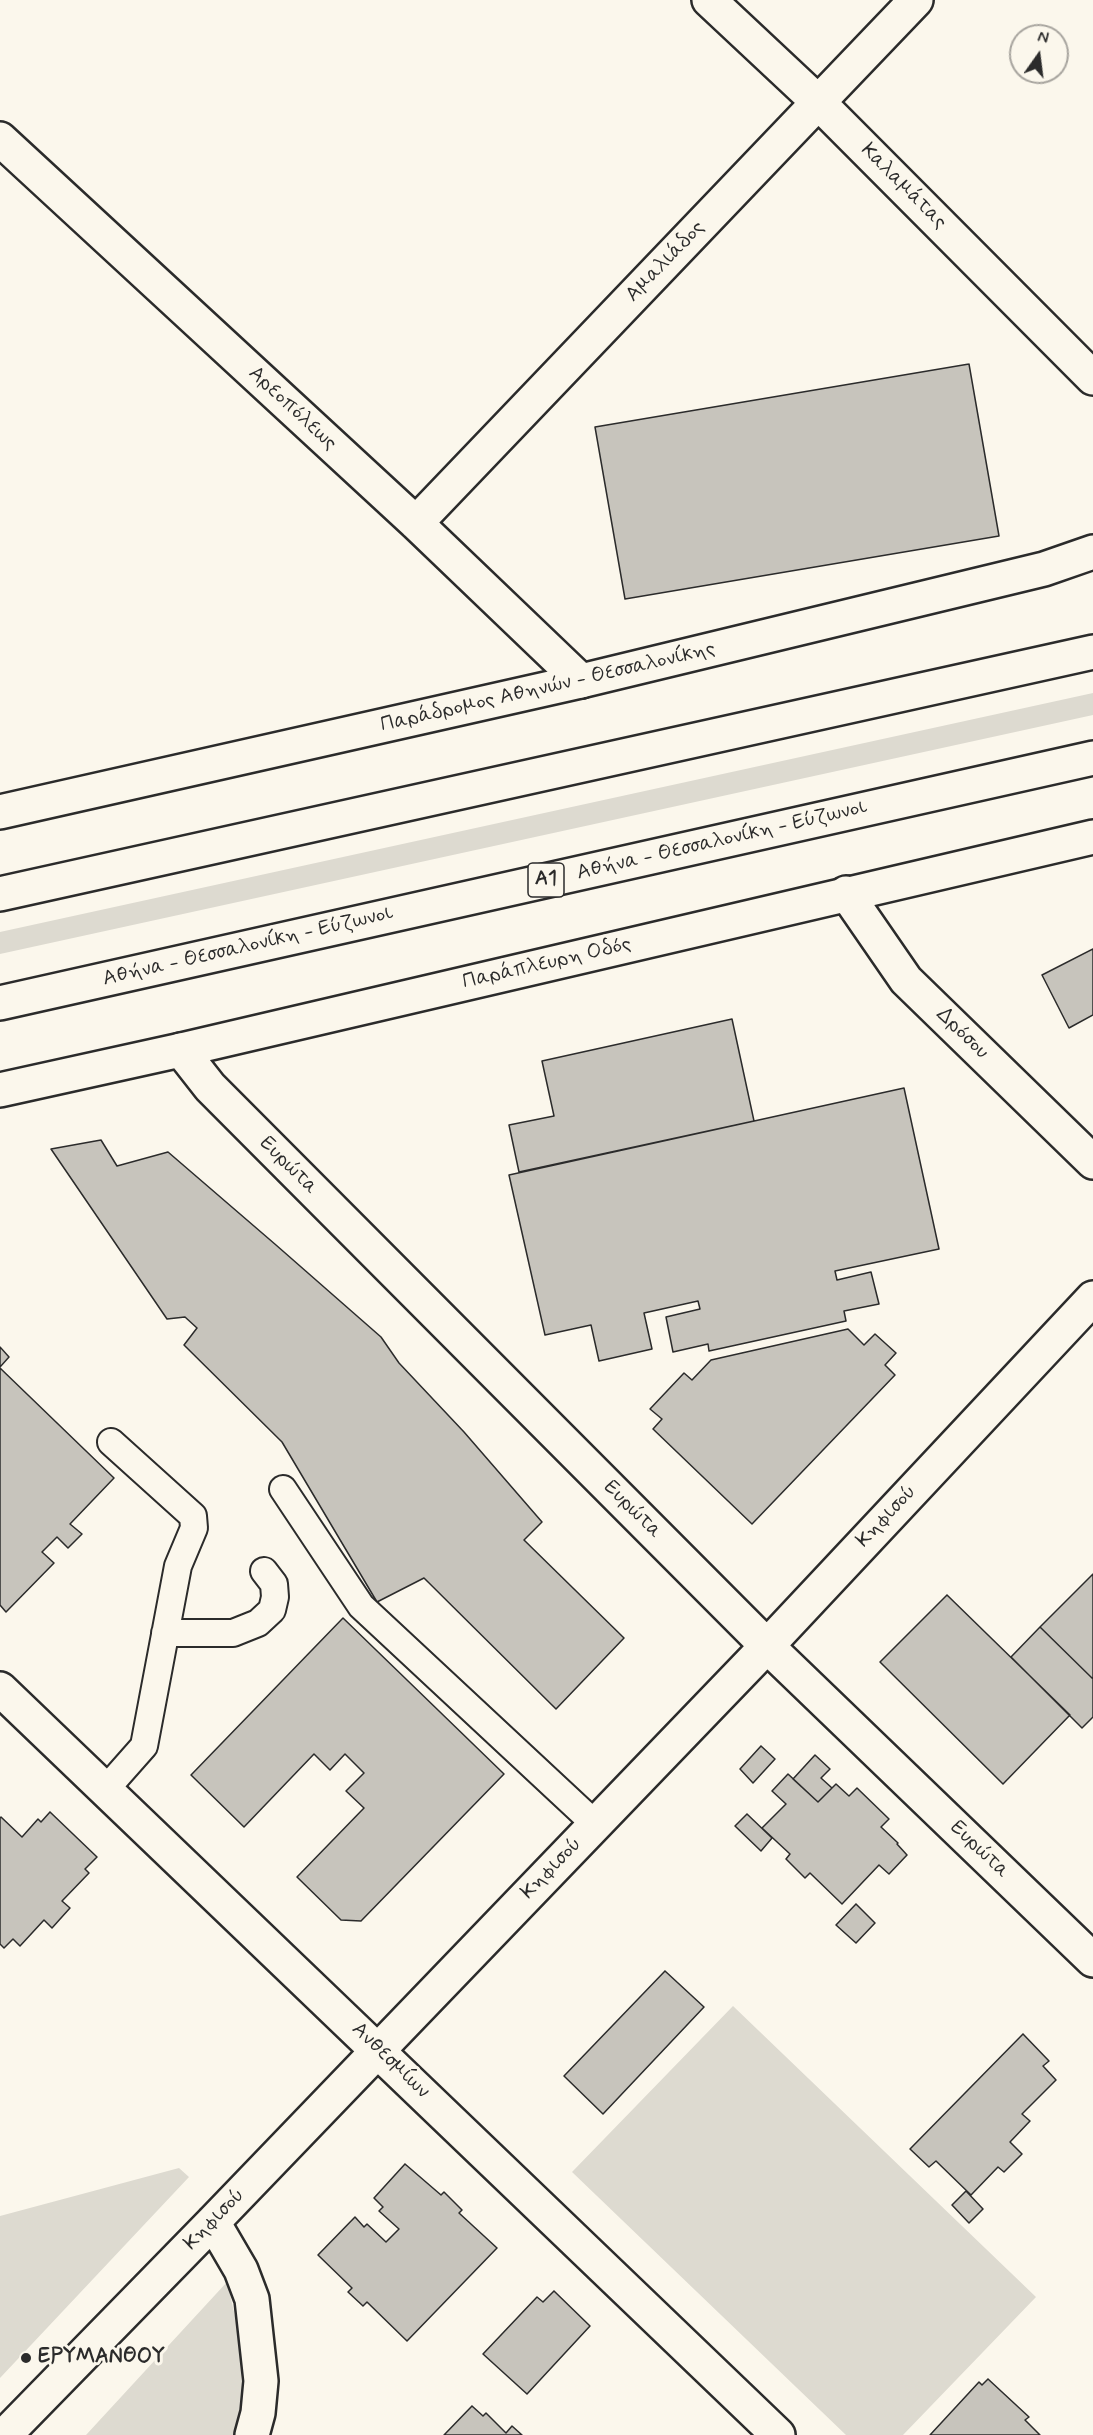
<!DOCTYPE html>
<meta charset="utf-8">
<style>
body{margin:0}
#map{position:relative;width:1093px;height:2435px;overflow:hidden;background:#fbf7ec;font-family:Mynerve,sans-serif}
canvas{display:block}
.north{position:absolute;left:1009px;top:24px;width:60px;height:60px;box-sizing:border-box;background:#fbf7ec;border:2px solid #a8a59f;border-radius:50%;rotate:14deg;font-size:16px;font-weight:700;line-height:24px;text-align:center;color:#2b2b2b}
.north::after{content:'';display:block;margin:auto;width:21px;height:27px;background:#2b2b2b;clip-path:polygon(50% 0,100% 100%,50% 72%,0 100%)}
</style>
<div id="map">
<canvas width="1093" height="2435"></canvas>
<div class="north">N</div>
</div>
<script>
const g = document.querySelector('canvas').getContext('2d');
g.lineJoin = 'round';
function fillPath(path, color) {
  g.fillStyle = color;
  g.fill(path, 'evenodd');
}
function shape(rows) {
  const path = new Path2D();
  for (const r of rows) {
    path.moveTo(r[0], r[1]);
    for (let i = 2; i < r.length; i += 2) path.lineTo(r[i], r[i + 1]);
  }
  return path;
}
function strokePath(path, color, width, dash) {
  g.strokeStyle = color;
  g.lineWidth = width;
  g.lineCap = dash ? 'butt' : 'round';
  g.setLineDash(dash || []);
  g.stroke(path);
}
function write(font, color, halo, rows, align = 'center') {
  g.font = font + ' Mynerve,sans-serif';
  g.lineWidth = 6;
  g.setLineDash([]);
  g.textBaseline = 'middle';
  g.strokeStyle = halo;
  g.fillStyle = color;
  for (const [text, x, y, turn = 0] of rows) {
    g.save();
    g.translate(x, y);
    g.rotate((+turn || 0) * Math.PI / 180);
    g.textAlign = isNaN(turn) ? turn : align;
    if (halo) g.strokeText(text, 0, 0);
    g.fillText(text, 0, 0);
    g.restore();
  }
}
fillPath(shape([
 [1093,693,1093,715,0,954,0,932],
 [733,2006,1036,2297,903,2435,846,2435,572,2172],
 [179,2168,189,2177,0,2378,0,2216],
 [227,2282,239,2333,242,2394,238,2435,86,2435]
]), '#dddad0');
const building = shape([
 [969,364,999,536,625,599,595,427,969,364],
 [1093,949,1093,1015,1069,1028,1042,975,1093,949],
 [732,1019,754,1121,519,1172,509,1125,554,1116,542,1061,732,1019],
 [904,1088,939,1249,835,1271,837,1280,871,1272,879,1304,844,1311,846,1321,709,1351,708,1344,673,1352,666,1317,700,1309,698,1301,644,1313,652,1349,599,1361,591,1325,545,1335,509,1175,904,1088],
 [101,1140,117,1166,168,1152,276,1245,381,1337,399,1363,464,1432,542,1522,524,1540,624,1638,556,1709,424,1578,377,1602,282,1442,184,1345,197,1328,185,1317,167,1319,51,1149,101,1140],
 [848,1329,864,1345,875,1334,896,1353,885,1365,895,1375,752,1524,653,1429,662,1419,650,1409,684,1373,692,1380,711,1360,848,1329],
 [0,1347,9,1357,0,1367,0,1347],
 [0,1368,114,1478,70,1524,82,1534,68,1548,57,1537,42,1552,54,1563,6,1612,0,1605,0,1368],
 [1093,1574,1093,1679,1040,1627,1093,1574],
 [947,1595,1070,1715,1003,1784,880,1662,947,1595],
 [343,1618,504,1774,361,1921,341,1920,297,1877,364,1808,346,1791,364,1773,345,1754,330,1770,314,1754,244,1827,191,1775,343,1618],
 [1040,1627,1093,1679,1093,1717,1082,1728,1011,1657,1040,1627],
 [761,1746,775,1759,753,1783,740,1769,761,1746],
 [815,1755,830,1769,821,1778,832,1788,818,1802,793,1779,815,1755],
 [788,1774,818,1802,836,1784,849,1796,857,1788,889,1819,881,1827,898,1843,897,1844,907,1855,889,1874,879,1865,842,1904,810,1873,805,1878,786,1859,790,1854,762,1828,786,1804,772,1791,788,1774],
 [50,1812,97,1857,85,1869,89,1873,62,1901,70,1908,52,1928,44,1920,20,1946,13,1939,4,1948,0,1944,0,1818,1,1817,22,1837,38,1819,41,1822,50,1812],
 [747,1814,772,1838,761,1851,735,1826,747,1814],
 [856,1904,875,1923,856,1943,836,1925,856,1904],
 [665,1971,704,2007,603,2114,564,2076,665,1971],
 [1023,2034,1049,2061,1043,2066,1056,2080,1022,2114,1030,2121,1010,2142,1022,2154,1004,2172,998,2167,971,2195,936,2161,929,2167,910,2149,1023,2034],
 [405,2164,441,2195,444,2192,462,2210,459,2213,497,2248,407,2341,367,2302,363,2306,348,2292,352,2288,318,2255,355,2217,364,2227,367,2224,386,2242,399,2229,379,2211,383,2207,374,2198,405,2164],
 [966,2191,983,2209,969,2223,952,2205,966,2191],
 [554,2291,590,2326,527,2394,483,2354,537,2297,543,2302,554,2291],
 [988,2379,1029,2417,1025,2420,1040,2435,930,2435,979,2382,982,2385,988,2379],
 [472,2406,483,2416,486,2413,506,2433,512,2426,522,2435,444,2435,472,2406]
]);
fillPath(building, '#c7c4bc');
strokePath(building, '#2b2b2b', 1.5);
const lane = shape([
 [283,1489,361,1606,595,1824],
 [165,1633,233,1633,258,1623,272,1610,275,1597,274,1584,264,1571],
 [106,1789,144,1746,178,1566,194,1528,193,1516,111,1442]
]);
const street = shape([
 [709,0,819,103,1093,378],
 [0,139,416,523,581,681],
 [416,523,916,0],
 [846,893,906,980,1093,1162],
 [181,1050,210,1087,767,1646,1093,1960],
 [0,1689,778,2435],
 [213,2222,241,2270,252,2299,261,2381,258,2413,252,2435],
 [5,2435,213,2222,767,1646,1093,1298]
]);
const secondary = shape([
 [0,812,581,681,1044,569,1093,552],
 [0,1090,181,1050,1093,837]
]);
const highway = shape([
 [0,894,1093,652],
 [0,1003,1093,758]
]);
strokePath(lane, '#2b2b2b', 30);
strokePath(street, '#2b2b2b', 38);
strokePath(secondary, '#2b2b2b', 38);
strokePath(highway, '#2b2b2b', 38);
strokePath(lane, '#fbf7ec', 26);
strokePath(street, '#fbf7ec', 33);
strokePath(secondary, '#fbf7ec', 33);
strokePath(highway, '#fbf7ec', 33);
for (const [x, y, r, color] of [
 [26,2358,6,"#2b2b2b"]
]) {
  const dot = new Path2D();
  dot.arc(x, y, r, 0, 2 * Math.PI);
  g.fillStyle = color;
  g.fill(dot);
  strokePath(dot, '#fbf7ec', 2);
}
for (const [x, y, w] of [
 [546,880,36]
]) {
  const box = new Path2D();
  box.roundRect(x - w / 2, y - 17, w, 34, 4.5);
  g.fillStyle = '#fbf7ec';
  g.fill(box);
  strokePath(box, '#2b2b2b', 1.5);
}
write('bold 20px', '#2b2b2b', null, [
 ["Α1",546,880]
]);
write('21px', '#2b2b2b', '#fbf7ec', [
 ["Καλαμάτας",903,187,45],
 ["Αμαλιάδος",666,262,-46],
 ["Αρεοπόλεως",292,409,43],
 ["Παράδρομος Αθηνών - Θεσσαλονίκης",548,688,-13],
 ["Αθήνα - Θεσσαλονίκη - Εύζωνοι",722,841,-13],
 ["Αθήνα - Θεσσαλονίκη - Εύζωνοι",248,947,-13],
 ["Παράπλευρη Οδός",547,964,-13],
 ["Δρόσου",962,1034,44],
 ["Ευρώτα",288,1166,45],
 ["Ευρώτα",632,1510,45],
 ["Κηφισού",887,1517,-47],
 ["Ευρώτα",979,1850,44],
 ["Κηφισού",552,1869,-46],
 ["Ανθεσμίων",390,2061,44],
 ["Κηφισού",215,2220,-46]
]);
write('bold 21px', '#2b2b2b', '#fbf7ec', [
 ["ΕΡΥΜΑΝΘΟΥ",38,2358]
], 'left');
</script>
